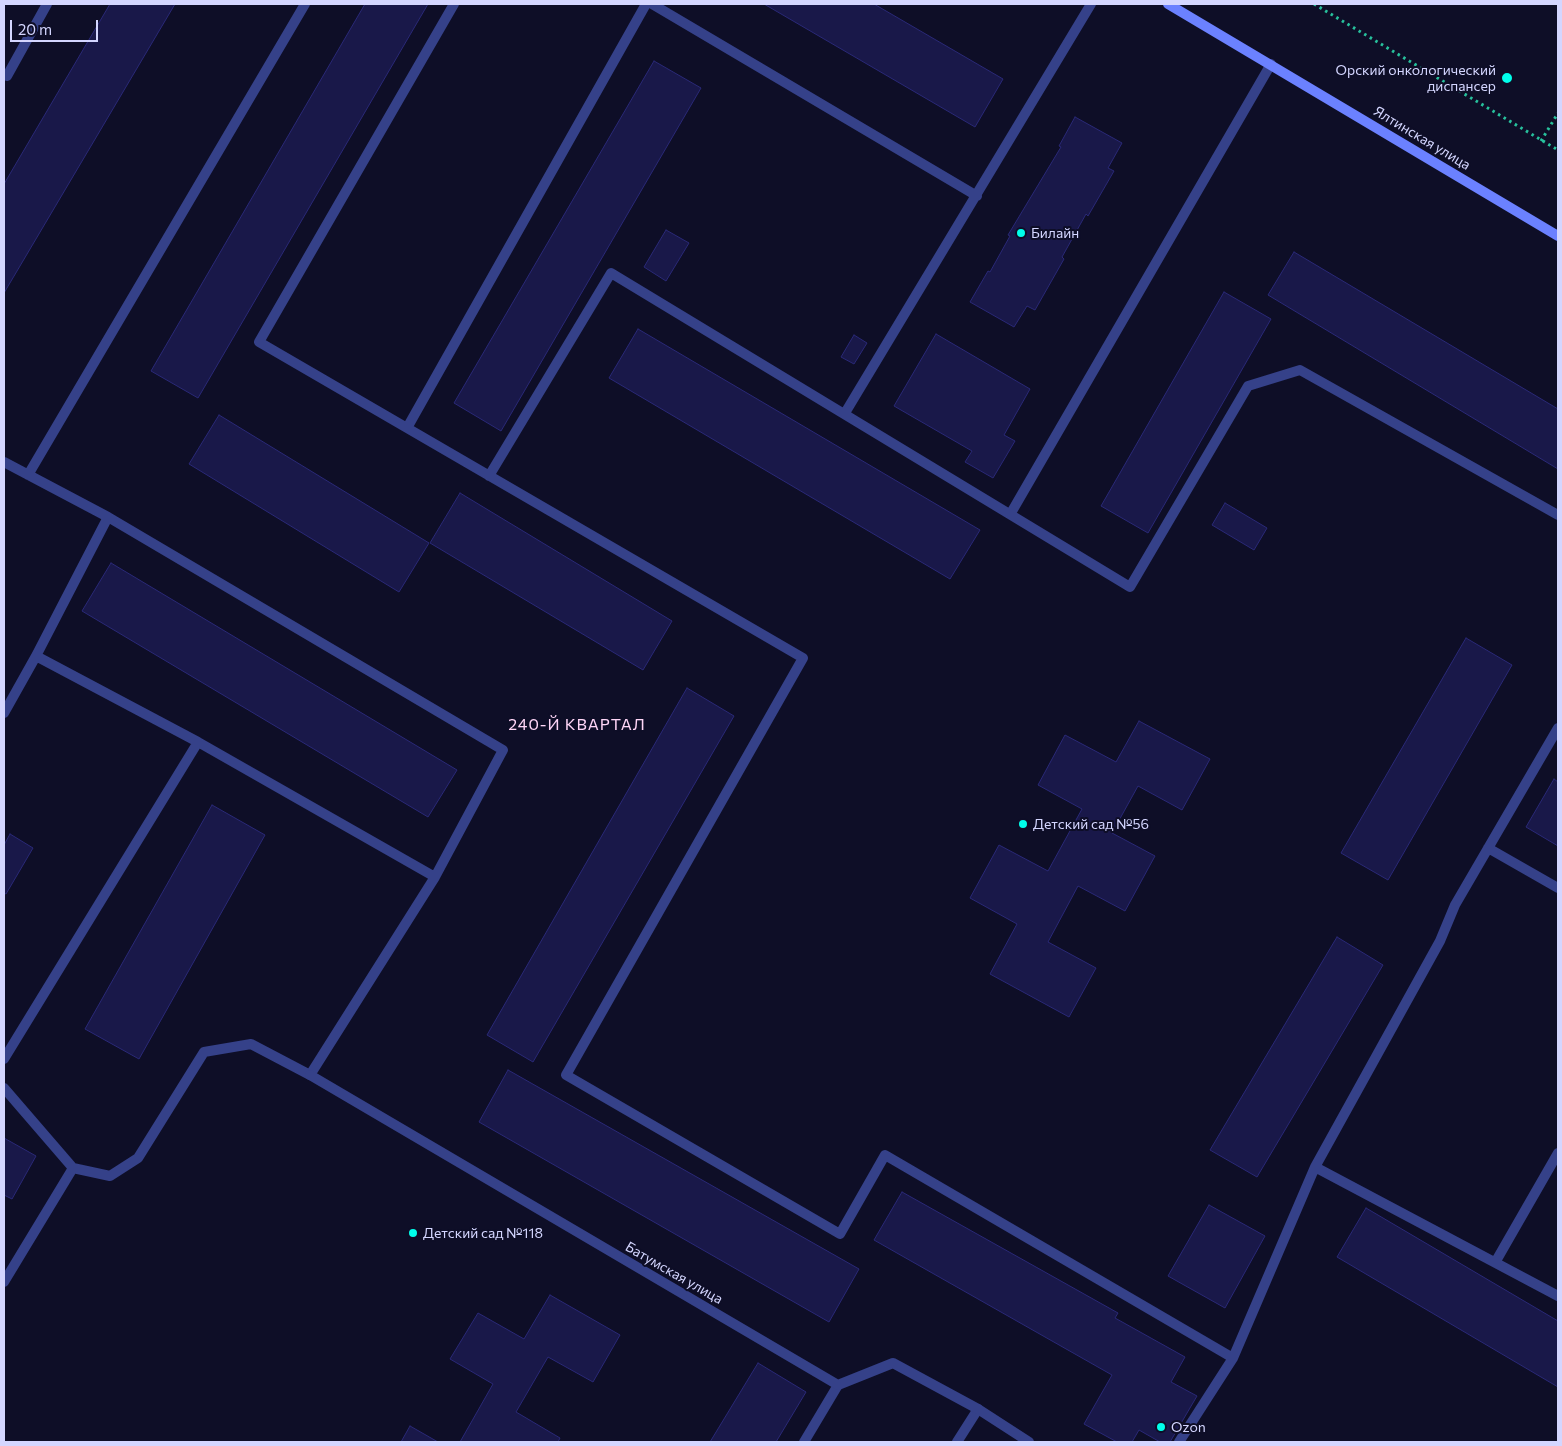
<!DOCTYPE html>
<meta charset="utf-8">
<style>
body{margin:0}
#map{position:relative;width:1562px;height:1446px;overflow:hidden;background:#0e0e27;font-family:Commissioner,sans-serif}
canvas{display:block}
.frame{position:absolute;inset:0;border:5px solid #d4d6ff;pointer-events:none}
.scale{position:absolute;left:10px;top:20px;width:88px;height:22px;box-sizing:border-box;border:2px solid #d4d6ff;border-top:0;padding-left:6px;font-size:15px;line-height:18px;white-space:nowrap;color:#d4d6ff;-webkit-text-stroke:4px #0e0e27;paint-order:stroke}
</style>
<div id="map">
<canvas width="1562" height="1446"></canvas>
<div class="frame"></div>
<div class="scale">20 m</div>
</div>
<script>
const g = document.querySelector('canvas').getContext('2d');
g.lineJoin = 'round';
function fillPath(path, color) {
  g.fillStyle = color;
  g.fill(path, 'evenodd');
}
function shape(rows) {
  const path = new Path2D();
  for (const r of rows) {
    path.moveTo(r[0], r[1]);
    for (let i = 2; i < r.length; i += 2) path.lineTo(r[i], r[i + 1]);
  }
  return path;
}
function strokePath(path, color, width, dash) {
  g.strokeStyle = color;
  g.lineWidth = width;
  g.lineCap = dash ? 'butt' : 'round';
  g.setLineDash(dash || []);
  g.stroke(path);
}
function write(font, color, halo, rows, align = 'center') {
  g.font = font + ' Commissioner,sans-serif';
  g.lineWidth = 4;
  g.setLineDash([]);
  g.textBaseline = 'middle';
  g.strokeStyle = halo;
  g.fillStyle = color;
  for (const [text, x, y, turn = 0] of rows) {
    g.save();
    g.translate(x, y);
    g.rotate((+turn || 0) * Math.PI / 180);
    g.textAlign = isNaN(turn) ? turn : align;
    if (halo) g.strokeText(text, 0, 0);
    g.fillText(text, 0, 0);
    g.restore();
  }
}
const building = shape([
 [110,4,175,4,4,293,4,184,110,4],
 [365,4,428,4,198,398,151,371,365,4],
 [764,4,874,4,1003,79,975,127,764,4],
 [654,61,701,88,501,431,454,403,654,61],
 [1075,117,1122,143,1108,168,1114,171,1088,216,1086,214,1062,257,1064,259,1035,310,1027,306,1014,327,970,302,988,271,990,272,1010,236,1008,235,1061,147,1059,146,1075,117],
 [666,230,689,243,666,281,644,267,666,230],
 [1294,252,1558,409,1558,469,1268,295,1294,252],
 [1224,292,1271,319,1148,533,1101,506,1224,292],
 [638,329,980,530,950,579,609,378,638,329],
 [936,334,1030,389,1004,435,1015,441,993,478,965,462,972,451,894,406,936,334],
 [854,335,867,343,854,364,841,357,854,335],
 [219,415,429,543,399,592,189,464,219,415],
 [460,493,672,621,643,670,430,543,460,493],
 [1225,503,1267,528,1254,550,1212,525,1225,503],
 [111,563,457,770,428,817,82,611,111,563],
 [1466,638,1512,665,1388,880,1341,853,1466,638],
 [687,688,734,716,533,1062,487,1035,687,688],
 [1139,721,1210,759,1182,810,1138,786,1112,833,1155,856,1125,911,1078,886,1048,942,1096,968,1069,1017,990,974,1017,924,970,898,999,845,1048,871,1082,809,1038,785,1065,735,1116,762,1139,721],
 [1554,779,1558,782,1558,846,1526,827,1554,779],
 [212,805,265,835,139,1059,85,1029,212,805],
 [10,834,33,848,6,894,4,893,4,845,10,834],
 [1337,937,1383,965,1257,1177,1210,1150,1337,937],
 [508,1070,859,1269,829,1322,479,1122,508,1070],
 [4,1138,36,1156,12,1199,4,1195,4,1138],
 [902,1192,1118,1313,1115,1318,1185,1357,1171,1382,1197,1396,1170,1442,1160,1442,1139,1430,1132,1442,1117,1442,1084,1424,1112,1375,874,1240,902,1192],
 [1209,1205,1265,1236,1225,1308,1168,1276,1209,1205],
 [1366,1208,1558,1321,1558,1387,1337,1257,1366,1208],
 [550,1295,620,1335,593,1382,548,1357,516,1412,560,1438,558,1442,460,1442,493,1384,450,1359,478,1313,524,1339,550,1295],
 [758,1363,806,1392,776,1442,710,1442,758,1363],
 [410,1426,438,1442,401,1442,410,1426]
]);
fillPath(building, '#191849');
strokePath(building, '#2a2977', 1);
strokePath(shape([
 [1314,4,1558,150],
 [1541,141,1558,113]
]), '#27c09c', 3, [2.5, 4]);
strokePath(shape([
 [454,4,259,342,803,658,566,1075,840,1234,885,1155,1233,1358],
 [652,4,977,196],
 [7,76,47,4],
 [845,413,1091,4],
 [407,428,646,4],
 [4,462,108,517,503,750,435,877],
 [28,475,305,4],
 [489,476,611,273,1130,587,1248,386,1300,370,1558,515],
 [1011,513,1271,64],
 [4,713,36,656],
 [1488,848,1558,888],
 [4,1059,198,742],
 [4,1088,73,1168,110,1176,138,1158,204,1052,251,1044,310,1075,435,877,198,742,36,656,108,517],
 [1315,1167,1558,1296],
 [1496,1261,1558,1153],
 [4,1282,73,1168],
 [804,1442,838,1385],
 [957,1442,978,1409],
 [1179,1442,1233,1358,1315,1167,1440,941,1455,905,1558,728]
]), '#354189', 10);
strokePath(shape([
 [310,1075,838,1385,893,1363,978,1409,1029,1442]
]), '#354189', 10);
strokePath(shape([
 [1168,4,1558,236]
]), '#6b81ff', 10);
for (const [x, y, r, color] of [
 [1507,78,6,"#00ffeb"],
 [1021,233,5,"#00ffeb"],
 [1023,824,5,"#00ffeb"],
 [413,1233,5,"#00ffeb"],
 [1161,1427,5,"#00ffeb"]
]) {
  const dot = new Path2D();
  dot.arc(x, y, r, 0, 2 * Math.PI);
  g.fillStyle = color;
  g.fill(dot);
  strokePath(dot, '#0e0e27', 2);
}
write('14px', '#d4d6ff', '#0e0e27', [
 ["Орский онкологический",1496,70,"right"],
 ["диспансер",1496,86,"right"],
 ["Билайн",1031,233],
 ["Детский сад №56",1033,824],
 ["Детский сад №118",423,1233],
 ["Ozon",1171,1427]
], 'left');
write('14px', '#d4d6ff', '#0e0e27', [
 ["Ялтинская улица",1422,138,31],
 ["Батумская улица",674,1273,30]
]);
g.letterSpacing = '1px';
write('16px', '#ffd6f7', '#0e0e27', [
 ["240-Й КВАРТАЛ",577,725]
]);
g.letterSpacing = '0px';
</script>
